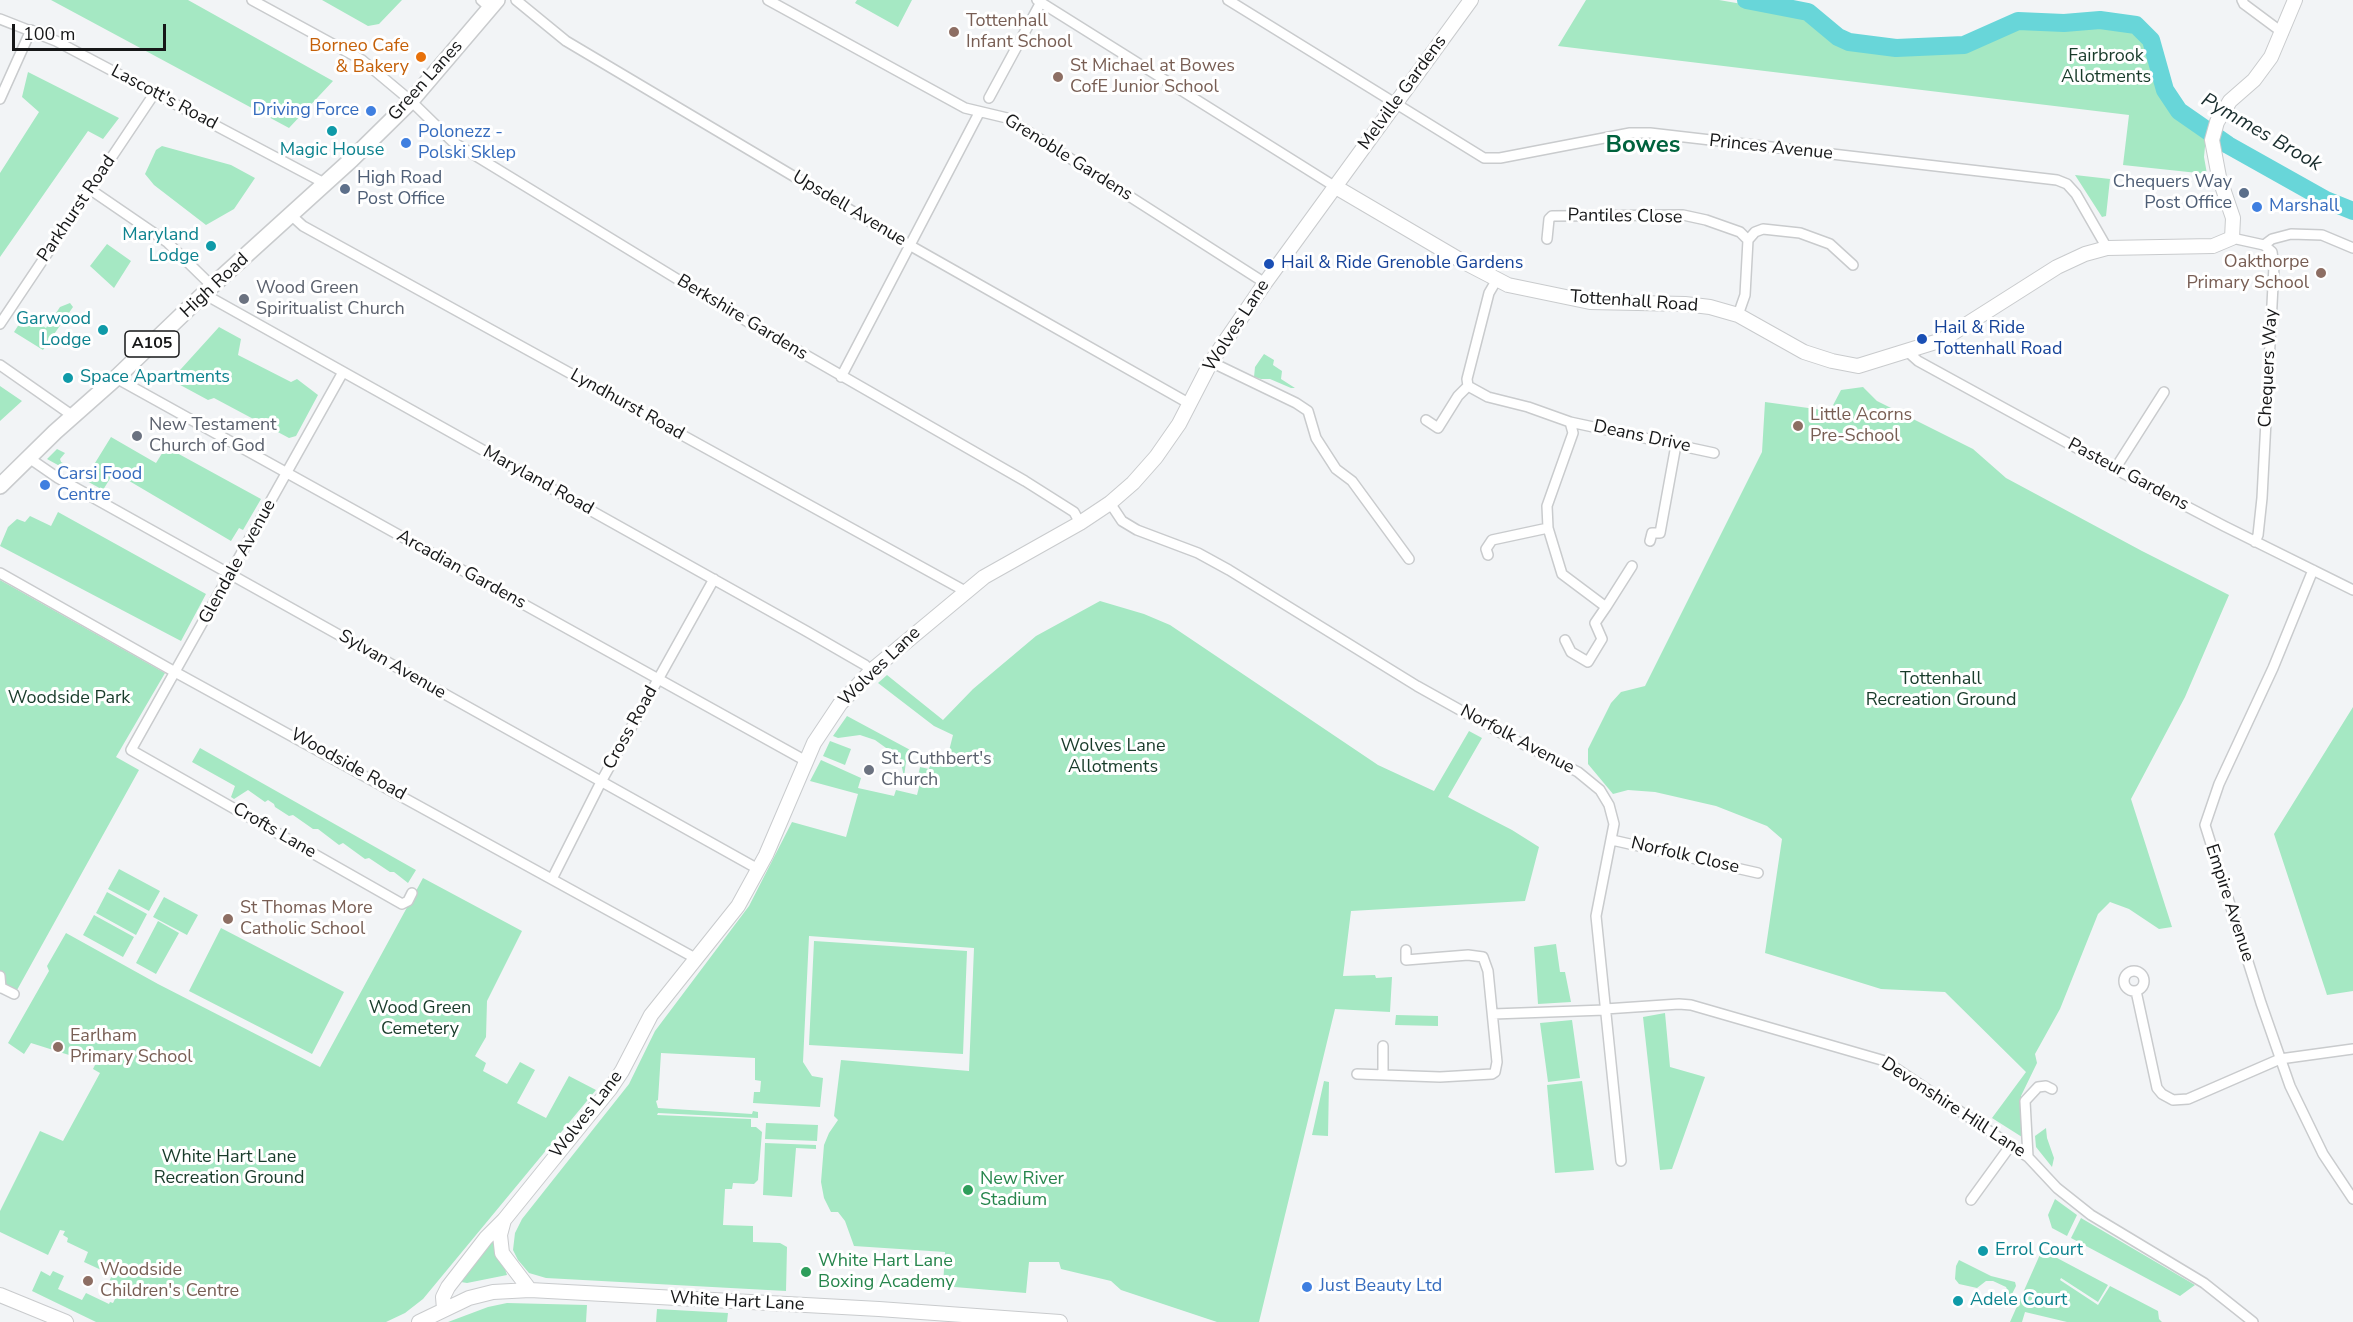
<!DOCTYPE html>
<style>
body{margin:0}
#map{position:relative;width:2353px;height:1322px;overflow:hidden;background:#f2f4f6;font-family:"Nunito Sans",sans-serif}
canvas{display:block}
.scale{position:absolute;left:12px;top:24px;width:154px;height:27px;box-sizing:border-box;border:3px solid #161718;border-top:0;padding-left:8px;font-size:18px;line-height:21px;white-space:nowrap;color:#161718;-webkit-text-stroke:4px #fff;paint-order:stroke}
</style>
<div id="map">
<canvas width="2353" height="1322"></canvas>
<div class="scale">100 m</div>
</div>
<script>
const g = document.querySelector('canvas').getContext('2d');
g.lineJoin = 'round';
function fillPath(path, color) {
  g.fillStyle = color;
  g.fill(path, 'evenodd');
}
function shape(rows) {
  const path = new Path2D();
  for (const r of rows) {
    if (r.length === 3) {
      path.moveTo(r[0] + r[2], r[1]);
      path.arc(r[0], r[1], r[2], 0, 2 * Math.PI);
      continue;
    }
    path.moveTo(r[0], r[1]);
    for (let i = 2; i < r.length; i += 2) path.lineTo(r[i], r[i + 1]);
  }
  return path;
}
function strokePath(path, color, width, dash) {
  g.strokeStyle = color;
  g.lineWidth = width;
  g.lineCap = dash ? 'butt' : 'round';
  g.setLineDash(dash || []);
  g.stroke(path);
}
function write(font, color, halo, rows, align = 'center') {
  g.font = font + ' "Nunito Sans",sans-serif';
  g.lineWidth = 6;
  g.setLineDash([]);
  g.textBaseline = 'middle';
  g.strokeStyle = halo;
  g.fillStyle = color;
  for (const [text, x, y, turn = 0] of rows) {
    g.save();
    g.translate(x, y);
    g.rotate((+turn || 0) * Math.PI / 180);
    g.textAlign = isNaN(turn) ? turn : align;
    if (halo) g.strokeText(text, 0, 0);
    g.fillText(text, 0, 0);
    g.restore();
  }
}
fillPath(shape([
 [51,0,188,0,333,81,289,128],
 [322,0,402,0,379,24,368,26],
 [857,0,912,0,898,27,855,3],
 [1586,0,1719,0,1800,14,1812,19,1836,40,1847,46,1893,52,1968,48,2016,26,2119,24,2131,28,2146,41,2152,69,2165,97,2179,115,2206,136,2204,157,2207,174,2123,165,2129,115,1558,46],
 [28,72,119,118,103,139,88,131,0,257,0,173,39,112,22,97],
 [162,146,231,165,255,178,234,209,206,225,154,185,145,174,156,150],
 [2075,175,2110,179,2106,216,2102,217],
 [107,244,131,261,114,288,90,266],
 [70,303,73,307,43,350,14,332,25,315,46,328,60,307],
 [219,327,241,339,238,355,291,382,297,379,318,395,296,436,289,438,214,398,208,400,171,380],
 [1264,354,1274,360,1273,365,1282,371,1281,379,1295,388,1291,388,1270,379,1261,379,1254,377,1255,367],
 [0,386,22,401,0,421],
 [1863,387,1877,401,1973,449,2006,478,2142,551,2229,595,2185,697,2131,799,2172,927,2159,929,2129,909,2110,902,2098,914,2060,1009,2035,1054,2037,1063,2021,1096,2024,1133,2022,1137,1992,1118,2026,1072,1945,992,1881,989,1765,953,1782,839,1767,826,1716,806,1655,792,1628,790,1613,794,1588,764,1588,749,1611,703,1621,692,1645,686,1762,452,1765,402,1830,411,1841,390],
 [111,437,156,463,166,447,261,499,243,530,239,528,231,541,114,472,103,490,47,459,57,449,65,453,60,459,61,462,79,472,80,475,87,476],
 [58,512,206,594,181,641,0,546,8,527,17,519,25,522,30,516,51,526],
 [0,580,165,673,116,757,139,770,17,990,4,983,4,977,0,970],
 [1100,601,1144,614,1170,625,1378,765,1434,791,1469,731,1482,738,1448,797,1512,830,1539,847,1525,901,1351,911,1343,976,1375,975,1376,978,1392,977,1390,1012,1335,1009,1259,1322,1217,1322,1121,1290,1111,1281,1061,1269,1059,1262,1029,1262,1026,1293,943,1286,945,1252,854,1246,845,1221,838,1212,831,1212,824,1198,821,1182,824,1145,829,1133,838,1120,834,1116,841,1060,969,1071,974,948,809,936,803,1062,812,1076,823,1078,820,1107,753,1103,754,1092,760,1092,761,1081,755,1080,755,1058,661,1053,658,1100,656,1101,658,1108,752,1114,753,1111,758,1112,758,1118,658,1113,657,1115,751,1119,751,1127,756,1127,762,1132,758,1180,754,1184,733,1183,732,1189,725,1189,723,1225,753,1226,753,1242,780,1243,787,1247,786,1291,546,1278,529,1273,518,1260,513,1250,515,1233,522,1219,629,1084,655,1031,749,906,792,822,846,837,858,794,810,781,821,760,861,778,858,788,894,796,896,790,917,795,919,787,916,786,920,767,929,769,932,756,946,763,953,735,934,726,878,683,887,675,943,720,973,689,1036,636],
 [2353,707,2353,991,2327,995,2274,834],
 [847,716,914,752,913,756,907,754,904,777,900,758,875,740,860,735,838,738,833,736],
 [830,741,851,749,845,765,823,756],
 [200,748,416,870,408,883,394,872,390,872,369,858,365,859,343,843,339,845,318,829,313,829,293,815,289,816,275,807,274,804,268,800,265,802,248,790,234,799,231,797,235,786,192,762],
 [119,869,160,891,149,911,108,889],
 [423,878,522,931,487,1001,486,1037,475,1056,486,1063,483,1071,507,1084,520,1062,535,1070,517,1103,546,1118,569,1076,596,1090,423,1299,405,1313,386,1322,96,1322,32,1291,41,1271,50,1276,53,1271,64,1276,58,1289,82,1300,86,1293,109,1304,110,1302,113,1303,118,1293,116,1291,117,1289,108,1284,112,1275,84,1262,88,1252,67,1242,68,1238,63,1235,65,1231,60,1230,48,1255,0,1232,0,1211,40,1131,63,1141,100,1073,93,1069,95,1065,88,1061,31,1043,24,1054,8,1043,49,971,47,966,66,933,158,984,320,1067],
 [107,892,147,914,136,935,96,913],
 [164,897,198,915,187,935,153,917],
 [94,915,134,937,123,957,83,935],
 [158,921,179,933,156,974,136,963],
 [221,928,344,992,312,1054,189,991],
 [814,941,967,951,963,1054,809,1045],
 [1556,944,1560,972,1565,972,1571,1002,1538,1004,1534,947],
 [1665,1013,1670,1067,1705,1077,1672,1169,1660,1170,1643,1017],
 [1396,1015,1438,1016,1438,1026,1395,1025],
 [1572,1020,1580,1078,1548,1082,1540,1023],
 [1324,1081,1329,1082,1328,1136,1312,1135],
 [1582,1081,1594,1170,1555,1173,1547,1085],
 [766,1123,818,1125,817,1141,765,1139],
 [2046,1128,2047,1138,2054,1158,2052,1167,2036,1147,2035,1136],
 [765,1143,816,1145,816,1149,796,1148,792,1197,763,1195],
 [2055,1199,2077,1215,2067,1236,2052,1228,2048,1215],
 [2081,1218,2195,1285,2180,1296,2071,1238],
 [491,1240,496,1242,507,1275,467,1283,461,1282,461,1278],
 [2042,1250,2108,1285,2098,1302,2061,1278,2060,1280,2098,1305,2110,1286,2158,1311,2159,1319,2162,1322,2067,1322,2025,1312,2022,1322,2010,1322],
 [1959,1260,1991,1276,2015,1282,2016,1286,2012,1294,2010,1296,2006,1287,1993,1281,1986,1281,1977,1288,1959,1284,1955,1279,1956,1266],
 [507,1303,587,1305,586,1322,448,1322,488,1307],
 [657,1309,728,1313,727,1322,656,1322]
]), '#a5e8c3');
strokePath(shape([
 [1746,0,1808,12,1838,37,1849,42,1896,48,1964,45,2018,21,2064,23,2100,20,2136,25,2151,40,2165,90,2179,111,2228,145,2326,200,2353,211]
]), '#68d6d9', 18);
const street = shape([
 [252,0,362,60,411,101,453,142,736,315,1025,481,1074,512,1080,523],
 [481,0,490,8],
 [516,0,566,41,911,246,1190,404],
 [768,0,965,108,1007,118,1265,283],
 [1037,0,1334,186],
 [1228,0,1484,158,1500,158,1630,133,1650,133,2057,180,2067,184,2076,194,2107,248],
 [2242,0,2244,4,2283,33],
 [0,19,56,41,326,184],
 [989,98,1041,2],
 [0,99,31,30],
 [91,190,167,242,212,286],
 [292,216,303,226,332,242,965,591],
 [2232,238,2264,245,2272,252,2274,266,2262,498,2258,535,2255,542],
 [1547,239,1549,219,1552,216,1683,215,1706,220,1740,232,1748,240,1745,295,1738,315],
 [1748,240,1755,232,1763,229,1800,233,1830,244,1853,265],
 [2264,245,2272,239,2291,234,2322,235,2353,248],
 [1496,281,1489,293,1467,379,1468,386,1488,397,1528,407,1570,422,1573,433,1547,506,1548,528,1562,574,1606,607,1595,623,1602,639,1588,662,1571,652,1565,640],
 [204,294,806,631,865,665,871,671],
 [0,324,154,94],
 [1908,352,1918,361,2115,469,2224,526,2353,590],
 [1211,362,1296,403,1308,411,1316,438,1336,469,1352,481,1409,559],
 [0,365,73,416],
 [343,372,131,750,402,904,408,901,412,893],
 [841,377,979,113],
 [116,378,806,761],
 [1426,420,1438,428,1458,396,1468,386],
 [1570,422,1714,453],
 [29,458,58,478,758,869],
 [2115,469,2164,392],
 [1110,503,1122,521,1137,530,1198,553,1229,570,1417,686,1503,734,1578,772,1600,790,1609,805,1614,824,1596,916,1621,1161],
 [1650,541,1652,533,1660,533,1676,445],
 [1488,555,1486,549,1492,540,1548,528],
 [2313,570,2273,668,2219,784,2205,825,2261,1003,2290,1086,2323,1154,2353,1199],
 [0,573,175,672,695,958],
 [1606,607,1632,566],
 [1612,840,1758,873],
 [552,879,602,780,714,579],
 [2134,981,10],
 [0,976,1,988],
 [0,987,14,994],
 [2136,991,2157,1088,2162,1094,2173,1100,2188,1099,2280,1059,2353,1049],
 [1605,1009,1679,1004,1691,1005,1885,1061,2028,1157,2057,1188,2091,1215,2204,1283,2253,1322],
 [1493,1014,1605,1010],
 [1357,1074,1440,1077,1492,1074,1495,1072,1497,1062,1488,971,1483,957,1468,955,1406,960,1406,950],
 [1383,1075,1383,1046],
 [2028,1157,2025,1101,2038,1087,2046,1086,2052,1089],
 [1971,1200,2011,1145]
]);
const secondary = shape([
 [1334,186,1460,260,1508,285,1590,302,1685,304,1710,307,1738,315,1804,352,1832,361,1858,366,1942,340,2057,267,2085,254,2107,248,2213,246,2232,238,2233,218,2219,177,2212,140,2217,122,2230,101,2254,80,2271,57,2295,0],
 [504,1220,500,1235,502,1253,530,1290],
 [0,1295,66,1322],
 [444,1309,443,1297,448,1287,486,1238,504,1220,610,1089,622,1071,651,1015,738,906,766,855,814,743,840,704,871,671,984,577,1080,523,1110,503,1133,483,1156,457,1179,424,1211,362,1265,283,1471,0],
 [419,1322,469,1298,493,1292,530,1290,879,1309,1060,1322]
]);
const primary = shape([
 [0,486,55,432,116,378,212,286,351,160,411,101,497,0]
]);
strokePath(street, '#c9cbcd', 12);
strokePath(secondary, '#c9cbcd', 16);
strokePath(primary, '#c9cbcd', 18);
strokePath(street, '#fff', 9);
strokePath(secondary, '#fff', 14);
strokePath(primary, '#fff', 15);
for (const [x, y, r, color] of [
 [954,32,6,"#8d6e63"],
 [421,57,6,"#e8710a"],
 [1058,77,6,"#8d6e63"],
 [371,111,6,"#3f7fe0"],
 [332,131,6,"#0f9aa8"],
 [406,143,6,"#3f7fe0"],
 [345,189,6,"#5c6f8a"],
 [2244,193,6,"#5c6f8a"],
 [2257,207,6,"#3f7fe0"],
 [211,246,6,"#0f9aa8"],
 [1269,264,6,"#1a4fb4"],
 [2321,273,6,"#8d6e63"],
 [244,299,6,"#6b7280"],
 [103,330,6,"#0f9aa8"],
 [1922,339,6,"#1a4fb4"],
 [68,378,6,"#0f9aa8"],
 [1798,426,6,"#8d6e63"],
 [137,436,6,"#6b7280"],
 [45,485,6,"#3f7fe0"],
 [869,770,6,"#6b7280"],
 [228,919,6,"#8d6e63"],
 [58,1047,6,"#8d6e63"],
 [968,1190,6,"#2e9e5b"],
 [1983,1251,6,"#0f9aa8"],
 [806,1272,6,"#2e9e5b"],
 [88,1281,6,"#8d6e63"],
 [1307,1287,6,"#3f7fe0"],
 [1958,1301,6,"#0f9aa8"]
]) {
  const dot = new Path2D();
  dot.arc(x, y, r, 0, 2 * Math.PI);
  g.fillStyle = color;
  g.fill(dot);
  strokePath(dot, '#fff', 2);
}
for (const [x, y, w] of [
 [152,344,54]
]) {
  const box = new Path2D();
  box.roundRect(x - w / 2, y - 13, w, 26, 4.5);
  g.fillStyle = '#fff';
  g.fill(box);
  strokePath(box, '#161718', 1.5);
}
write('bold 16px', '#161718', null, [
 ["A105",152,344]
]);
write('18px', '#785e54', '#fff', [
 ["Tottenhall",966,22],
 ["Infant School",966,43],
 ["St Michael at Bowes",1070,67],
 ["CofE Junior School",1070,88],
 ["Oakthorpe",2309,263,"right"],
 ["Primary School",2309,284,"right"],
 ["Little Acorns",1810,416],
 ["Pre-School",1810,437],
 ["St Thomas More",240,909],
 ["Catholic School",240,930],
 ["Earlham",70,1037],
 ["Primary School",70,1058],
 ["Woodside",100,1271],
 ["Children's Centre",100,1292]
], 'left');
write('18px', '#c56008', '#fff', [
 ["Borneo Cafe",409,47],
 ["& Bakery",409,68]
], 'right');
write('18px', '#183b2a', '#fff', [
 ["Fairbrook",2106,57],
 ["Allotments",2106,78],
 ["Tottenhall",1941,680],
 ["Recreation Ground",1941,701],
 ["Woodside Park",69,699],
 ["Wolves Lane",1113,747],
 ["Allotments",1113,768],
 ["Wood Green",420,1009],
 ["Cemetery",420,1030],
 ["White Hart Lane",229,1158],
 ["Recreation Ground",229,1179]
]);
write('18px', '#161718', '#fff', [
 ["Green Lanes",426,81,-48],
 ["Melville Gardens",1403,93,-54],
 ["Lascott's Road",164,98,28],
 ["Princes Avenue",1771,148,6],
 ["Grenoble Gardens",1068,158,32],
 ["Parkhurst Road",77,209,-56],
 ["Upsdell Avenue",849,209,31],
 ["Pantiles Close",1625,217,1],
 ["High Road",215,286,-43],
 ["Tottenhall Road",1634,302,4],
 ["Berkshire Gardens",742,318,31],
 ["Wolves Lane",1237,326,-57],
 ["Chequers Way",2269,368,-87],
 ["Lyndhurst Road",627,405,29],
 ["Deans Drive",1642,437,12],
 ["Pasteur Gardens",2128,475,28],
 ["Maryland Road",538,481,29],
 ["Glendale Avenue",238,562,-61],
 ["Arcadian Gardens",461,570,29],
 ["Sylvan Avenue",392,665,30],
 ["Wolves Lane",880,667,-44],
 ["Cross Road",631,728,-61],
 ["Norfolk Avenue",1517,740,28],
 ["Woodside Road",348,765,29],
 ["Crofts Lane",274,831,30],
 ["Norfolk Close",1685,856,13],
 ["Empire Avenue",2229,903,72],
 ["Devonshire Hill Lane",1953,1108,33],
 ["Wolves Lane",587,1115,-52],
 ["White Hart Lane",737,1302,3]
]);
write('18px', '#366cbe', '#fff', [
 ["Driving Force",359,111,"right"],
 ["Polonezz -",418,133],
 ["Polski Sklep",418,154],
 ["Marshall",2269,207],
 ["Carsi Food",57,475],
 ["Centre",57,496],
 ["Just Beauty Ltd",1319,1287]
], 'left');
write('18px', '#0d838f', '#fff', [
 ["Magic House",332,151,"center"],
 ["Maryland",199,236,"right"],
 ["Lodge",199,257,"right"],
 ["Garwood",91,320,"right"],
 ["Lodge",91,341,"right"],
 ["Space Apartments",80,378],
 ["Errol Court",1995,1251],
 ["Adele Court",1970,1301]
], 'left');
write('18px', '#4e5e75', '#fff', [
 ["High Road",357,179],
 ["Post Office",357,200],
 ["Chequers Way",2232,183,"right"],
 ["Post Office",2232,204,"right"]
], 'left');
write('18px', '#164399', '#fff', [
 ["Hail & Ride Grenoble Gardens",1281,264],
 ["Hail & Ride",1934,329],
 ["Tottenhall Road",1934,350]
], 'left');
write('18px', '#5b616d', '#fff', [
 ["Wood Green",256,289],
 ["Spiritualist Church",256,310],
 ["New Testament",149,426],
 ["Church of God",149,447],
 ["St. Cuthbert's",881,760],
 ["Church",881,781]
], 'left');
write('18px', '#27864d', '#fff', [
 ["New River",980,1180],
 ["Stadium",980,1201],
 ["White Hart Lane",818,1262],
 ["Boxing Academy",818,1283]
], 'left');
write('italic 20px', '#192d2e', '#fff', [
 ["Pymmes Brook",2261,133,30]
]);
write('bold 24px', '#00623d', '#fff', [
 ["Bowes",1643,146]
]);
</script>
